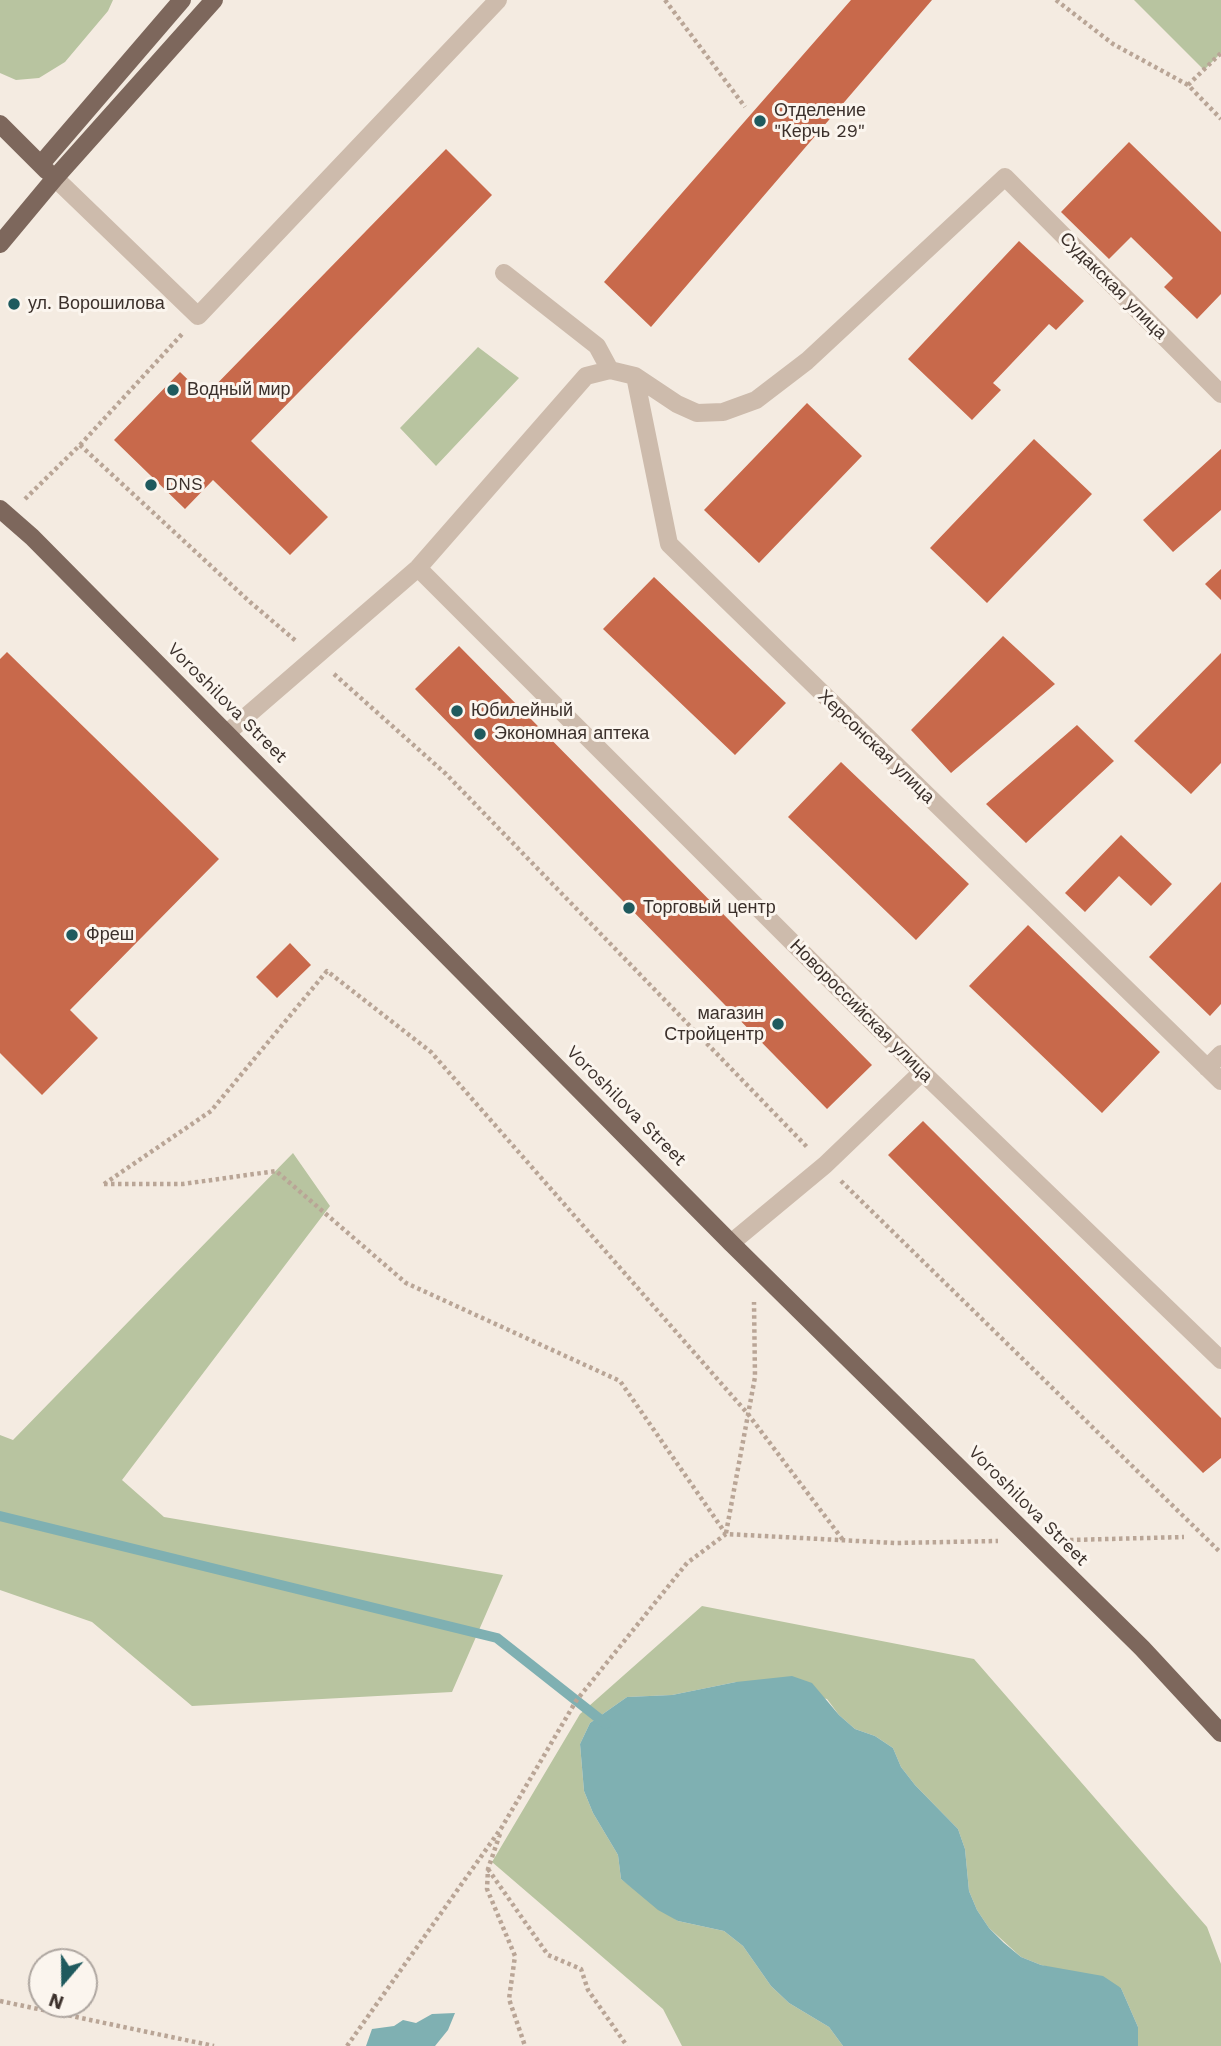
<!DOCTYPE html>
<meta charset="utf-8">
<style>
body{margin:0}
#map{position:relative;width:1221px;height:2046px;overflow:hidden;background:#f4ebe1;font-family:"Work Sans",sans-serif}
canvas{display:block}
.north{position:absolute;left:28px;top:1948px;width:70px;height:70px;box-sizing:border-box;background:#fbf5ee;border:2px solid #aea6a0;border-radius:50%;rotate:200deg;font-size:19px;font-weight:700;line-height:28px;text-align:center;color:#3b302b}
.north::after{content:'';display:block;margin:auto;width:24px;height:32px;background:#1f5a5e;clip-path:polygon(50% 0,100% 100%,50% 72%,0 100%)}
</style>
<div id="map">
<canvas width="1221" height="2046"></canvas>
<div class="north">N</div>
</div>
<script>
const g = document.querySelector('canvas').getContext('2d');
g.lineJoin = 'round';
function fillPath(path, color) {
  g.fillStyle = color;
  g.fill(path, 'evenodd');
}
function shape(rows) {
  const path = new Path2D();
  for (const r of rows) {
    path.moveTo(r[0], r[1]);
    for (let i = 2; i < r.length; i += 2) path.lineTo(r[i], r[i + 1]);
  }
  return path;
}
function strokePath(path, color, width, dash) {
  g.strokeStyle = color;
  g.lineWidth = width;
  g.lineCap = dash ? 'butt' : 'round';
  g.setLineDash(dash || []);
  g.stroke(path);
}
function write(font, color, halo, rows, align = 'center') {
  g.font = font + ' "Work Sans",sans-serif';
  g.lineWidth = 6;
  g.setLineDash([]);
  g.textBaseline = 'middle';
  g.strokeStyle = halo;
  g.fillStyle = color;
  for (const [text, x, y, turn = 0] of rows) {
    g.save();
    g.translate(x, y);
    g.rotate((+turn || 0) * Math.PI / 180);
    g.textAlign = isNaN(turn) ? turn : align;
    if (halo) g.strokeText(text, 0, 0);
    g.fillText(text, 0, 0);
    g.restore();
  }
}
fillPath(shape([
 [0,0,113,0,108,11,65,62,39,78,16,80,0,73],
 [1134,0,1221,0,1221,53,1204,70],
 [478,347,519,378,436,466,400,428],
 [293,1153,330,1206,122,1480,164,1517,503,1575,452,1692,192,1706,92,1622,0,1590,0,1435,13,1440],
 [702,1606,974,1659,1207,1927,1221,1964,1221,2046,1138,2046,1138,2027,1121,1988,1041,1965,1021,1957,989,1928,977,1910,969,1891,965,1849,958,1829,915,1785,901,1767,893,1748,875,1736,855,1729,839,1715,827,1699,736,1682,672,1695,627,1697,590,1723,580,1744,584,1791,593,1813,618,1855,621,1879,678,1921,724,1931,743,1946,771,1986,789,2003,829,2027,843,2046,682,2046,663,2009,492,1862,580,1714]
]), '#b8c4a0');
fillPath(shape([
 [792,1676,812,1683,839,1715,855,1729,875,1736,893,1748,901,1767,915,1785,958,1829,965,1849,969,1891,977,1910,989,1928,1004,1943,1021,1957,1041,1965,1103,1976,1121,1988,1138,2027,1138,2046,843,2046,829,2027,789,2003,771,1986,743,1946,724,1931,678,1921,658,1910,621,1879,618,1855,593,1813,584,1791,580,1744,590,1723,627,1697,672,1695,736,1682],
 [455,2013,448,2030,435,2046,366,2046,372,2029,394,2026,403,2020,416,2023,432,2014]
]), '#7fb0b2');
strokePath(shape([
 [0,1516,497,1638,606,1724]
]), '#7fb0b2', 10);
fillPath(shape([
 [851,0,932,0,651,327,604,282],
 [1129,142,1221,232,1221,294,1197,319,1164,287,1173,278,1131,237,1109,259,1061,212],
 [446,149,492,195,251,441,328,517,290,555,213,480,185,509,114,440,180,372,205,396],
 [1019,241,1084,301,1056,330,1049,324,993,383,1001,390,972,420,908,359],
 [807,403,862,456,759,563,704,510],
 [1034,439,1092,494,987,603,930,548],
 [1221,449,1221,510,1173,552,1143,520],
 [1221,569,1221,600,1205,584],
 [654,577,786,703,735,755,603,629],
 [1003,636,1055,684,951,773,911,730],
 [459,646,872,1065,827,1109,415,689],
 [7,652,219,859,70,1010,98,1038,42,1095,0,1053,0,659],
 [1221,653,1221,763,1191,794,1134,741],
 [1077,725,1114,761,1026,843,986,804],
 [841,762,969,884,916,940,788,817],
 [1121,835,1172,884,1151,906,1119,876,1085,912,1065,893],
 [1221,882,1221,1004,1210,1016,1149,957],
 [1028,925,1160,1052,1102,1113,969,986],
 [290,943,311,965,277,998,256,977],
 [923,1121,1221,1418,1221,1458,1203,1473,888,1155]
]), '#c8694b');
strokePath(shape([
 [665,0,745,107],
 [1056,0,1113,44,1188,85,1221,119],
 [1188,85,1221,53],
 [80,445,250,602,296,641],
 [25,499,80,445,183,333],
 [334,674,446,774,808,1148],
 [841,1181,1221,1553],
 [104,1184,211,1111,327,971,431,1052,748,1414,843,1540],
 [104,1184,183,1184,276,1171,406,1283,620,1381,726,1534],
 [726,1533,755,1377,754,1302],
 [1070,1540,1184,1537],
 [500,1834,488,1869,487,1889,515,1956,509,1999,525,2046],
 [488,1869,548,1955,581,1969,588,1990,627,2046],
 [0,2001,214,2046],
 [347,2046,502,1827,576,1701,687,1563,726,1534,895,1543,998,1541]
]), '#b9a596', 4.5, [3.5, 3.5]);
strokePath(shape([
 [55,178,198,316,498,0],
 [504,273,597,346,610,370],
 [635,376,669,544,1221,1081],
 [418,568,922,1072,1221,1360],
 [227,733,418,568,586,376,610,370,635,376,677,404,697,413,723,412,756,400,807,361,1005,177,1221,394],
 [1207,1068,1221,1054],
 [731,1243,825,1165,922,1072]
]), '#cdbbac', 18);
strokePath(shape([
 [0,124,47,171],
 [41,164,182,0],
 [0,244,55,178,214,0],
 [0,509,32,537,731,1243,1142,1648,1221,1733]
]), '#7d675c', 18);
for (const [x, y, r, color] of [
 [760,121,7,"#1f5a5e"],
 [14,304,7,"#1f5a5e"],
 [173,390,7,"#1f5a5e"],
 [151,485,7,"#1f5a5e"],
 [457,711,7,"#1f5a5e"],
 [480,734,7,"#1f5a5e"],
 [629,908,7,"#1f5a5e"],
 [72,935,7,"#1f5a5e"],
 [778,1024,7,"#1f5a5e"]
]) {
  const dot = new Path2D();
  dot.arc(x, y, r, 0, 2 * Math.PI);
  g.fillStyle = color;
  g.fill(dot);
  strokePath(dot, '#fbf5ee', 2.5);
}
write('18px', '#3b302b', '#fbf5ee', [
 ["Отделение",774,111],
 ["\"Керчь 29\"",774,132],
 ["ул. Ворошилова",28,304],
 ["Водный мир",187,390],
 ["DNS",165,485],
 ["Юбилейный",471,711],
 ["Экономная аптека",494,734],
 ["Торговый центр",643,908],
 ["Фреш",86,935],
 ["магазин",764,1014,"right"],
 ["Стройцентр",764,1035,"right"]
], 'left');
write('18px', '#3b302b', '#fbf5ee', [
 ["Судакская улица",1113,286,45],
 ["Voroshilova Street",227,703,45],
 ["Херсонская улица",876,747,44],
 ["Новороссийская улица",861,1011,45],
 ["Voroshilova Street",626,1106,45],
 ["Voroshilova Street",1028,1506,45]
]);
</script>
